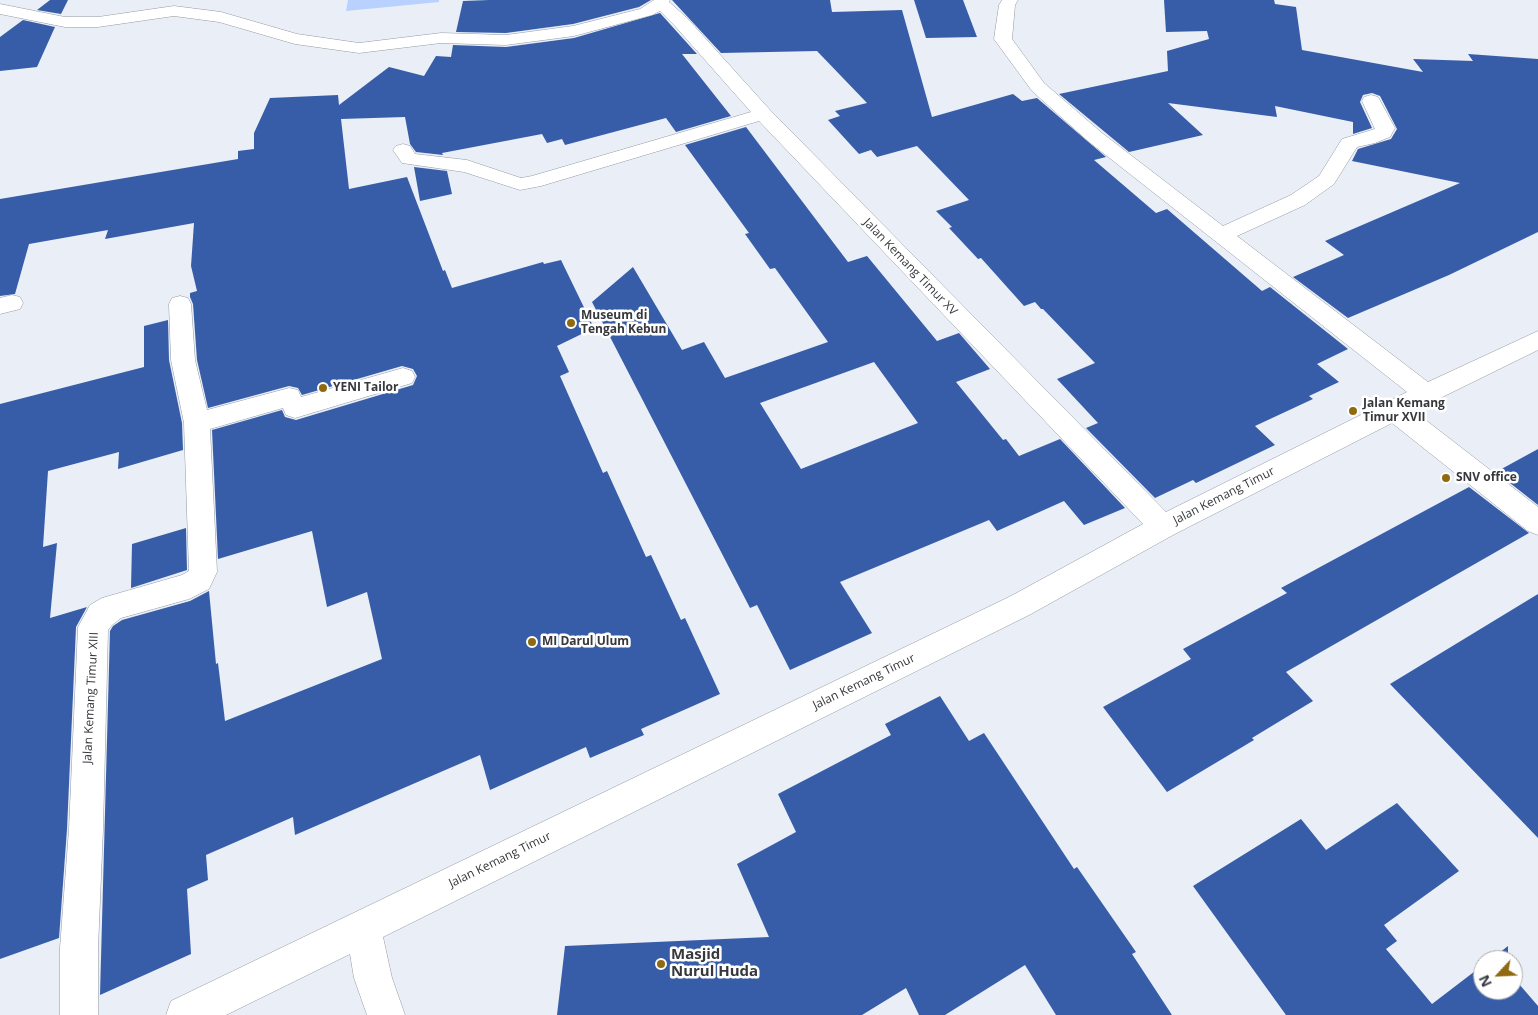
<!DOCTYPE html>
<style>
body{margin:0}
#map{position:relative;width:1538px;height:1015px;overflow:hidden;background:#e9eef7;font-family:"Open Sans",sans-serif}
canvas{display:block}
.north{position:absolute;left:1473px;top:950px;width:50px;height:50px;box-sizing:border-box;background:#fff;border:1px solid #afafb1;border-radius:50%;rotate:245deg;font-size:14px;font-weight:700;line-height:20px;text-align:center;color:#36383c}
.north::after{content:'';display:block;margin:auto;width:18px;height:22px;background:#906a10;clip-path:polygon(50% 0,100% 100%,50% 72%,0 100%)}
</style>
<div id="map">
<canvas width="1538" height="1015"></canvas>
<div class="north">N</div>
</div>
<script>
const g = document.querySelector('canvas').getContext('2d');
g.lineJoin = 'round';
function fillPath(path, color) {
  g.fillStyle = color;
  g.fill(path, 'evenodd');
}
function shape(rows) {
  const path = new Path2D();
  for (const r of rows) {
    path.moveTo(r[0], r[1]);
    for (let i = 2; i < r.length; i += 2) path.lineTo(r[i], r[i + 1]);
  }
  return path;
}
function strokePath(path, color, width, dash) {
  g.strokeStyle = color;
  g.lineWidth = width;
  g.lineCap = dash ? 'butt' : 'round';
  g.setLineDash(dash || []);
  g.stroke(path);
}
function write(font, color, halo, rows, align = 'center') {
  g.font = font + ' "Open Sans",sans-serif';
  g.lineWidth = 5;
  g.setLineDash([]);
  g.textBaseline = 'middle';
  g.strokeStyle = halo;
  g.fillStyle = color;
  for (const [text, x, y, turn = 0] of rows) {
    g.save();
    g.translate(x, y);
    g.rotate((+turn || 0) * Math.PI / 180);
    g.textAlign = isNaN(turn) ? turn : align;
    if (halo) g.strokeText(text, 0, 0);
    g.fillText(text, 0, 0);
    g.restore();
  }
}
fillPath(shape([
 [348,0,439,0,439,2,346,11]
]), '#b8d1ff');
fillPath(shape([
 [50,0,68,0,61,14,37,10],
 [489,0,651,0,639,7,573,24,506,33,456,32,463,1],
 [672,0,830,0,832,12,902,10,932,117,1013,94,1022,101,1037,98,1106,157,1094,160,1156,213,1167,209,1262,291,1270,287,1348,349,1317,364,1339,382,1309,396,1313,399,1255,426,1275,445,1196,483,1193,480,1155,498,1086,428,1098,423,1057,379,1095,363,1043,309,1041,309,1035,302,1024,306,981,258,978,259,949,228,952,227,936,211,969,200,917,146,877,157,871,150,859,154,828,120,840,116,835,111,867,103,817,51,721,53],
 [914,0,963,0,977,37,926,38],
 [1164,0,1274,0,1275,4,1296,7,1302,50,1423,72,1413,59,1473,61,1468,54,1538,59,1538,232,1449,275,1348,318,1293,277,1344,255,1325,241,1460,183,1352,161,1358,149,1391,139,1397,129,1380,96,1372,93,1363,95,1360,102,1372,128,1353,134,1353,122,1275,106,1277,117,1168,103,1203,135,1129,152,1059,94,1168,71,1167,51,1209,39,1207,31,1166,32],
 [660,13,697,54,682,54,731,116,676,132,666,118,565,145,562,139,547,143,542,134,442,153,443,155,416,152,410,144,405,117,341,119,349,189,407,177,443,271,445,270,452,288,543,262,544,264,561,260,594,328,557,346,569,372,560,376,603,473,607,471,646,557,651,555,681,620,685,618,720,694,641,729,644,735,590,758,586,747,490,790,480,755,295,835,293,817,206,855,208,880,187,889,191,954,100,995,110,631,113,626,122,620,190,601,209,591,216,664,218,663,225,721,382,659,367,592,327,607,312,531,218,559,212,430,282,410,285,417,296,420,413,385,417,376,413,369,402,366,302,395,298,388,289,386,208,408,197,360,193,304,190,297,190,293,197,291,191,266,194,223,105,239,108,230,29,244,15,294,0,296,0,199,238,159,238,151,254,149,254,133,270,98,338,95,339,105,389,67,424,76,436,56,451,57,453,45,506,47,574,38],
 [23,20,55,27,37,67,0,71,0,37],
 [746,127,848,262,867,256,937,341,959,333,990,369,956,382,1003,440,1006,439,1019,456,1060,439,1125,508,1084,525,1064,501,997,531,989,520,840,582,872,633,790,670,757,605,750,608,592,302,633,267,682,350,704,342,725,378,828,342,775,268,770,269,745,234,749,233,685,145],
 [874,362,918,423,801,469,760,403],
 [414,167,447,171,452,194,420,201],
 [168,320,169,360,182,423,183,450,118,469,119,452,48,471,43,547,57,543,50,618,87,607,76,627,67,829,59,938,0,959,0,404,144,367,144,326],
 [1538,449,1538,505,1496,472],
 [1469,487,1529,533,1286,672,1313,701,1252,738,1254,740,1167,792,1103,707,1191,659,1183,649,1287,593,1281,588],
 [186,528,187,570,131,588,132,544],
 [1538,594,1538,838,1390,684],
 [940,696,969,741,984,733,1074,869,1077,867,1136,952,1132,954,1172,1015,1056,1015,1025,965,945,1015,919,1015,906,988,862,1015,557,1015,565,946,769,937,737,864,796,832,778,794,891,735,885,724],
 [1397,803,1459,871,1384,925,1397,941,1386,949,1432,1004,1483,965,1483,990,1513,990,1513,977,1538,1006,1538,1015,1286,1015,1193,886,1301,819,1326,850],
 [1508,946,1508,960,1490,960]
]), '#375da8');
const minor = shape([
 [654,0,670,0,669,2,687,18,770,110,1166,512,1407,392,1088,141,1032,91,994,39,999,5,1002,0,1018,0,1015,5,1012,39,1044,83,1102,133,1223,226,1291,195,1319,176,1342,139,1375,129,1362,101,1364,97,1371,95,1378,97,1395,128,1390,137,1375,143,1357,147,1334,184,1305,205,1237,236,1428,382,1538,331,1538,350,1414,411,1538,507,1538,535,1528,531,1392,423,1173,535,1031,614,383,937,392,978,405,1015,367,1015,354,978,350,954,226,1015,166,1015,171,1001,1011,596,1143,524,759,121,541,186,520,190,464,172,402,163,393,150,396,146,403,144,410,146,415,154,467,160,521,178,532,176,751,112,675,26,660,11,652,15,574,36,506,45,441,43,359,53,295,44,219,22,174,16,98,27,65,27,0,14,0,4,65,17,98,17,174,6,221,12,297,34,359,43,441,33,506,35,573,26,640,9,654,0],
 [12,295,20,297,23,303,20,309,0,314,0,298,12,295],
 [180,296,188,298,191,304,195,360,207,410,289,388,298,390,301,397,403,368,412,371,415,377,412,383,295,418,286,415,283,408,210,429,217,572,209,589,189,599,121,618,112,625,108,630,103,829,98,948,98,1015,60,1015,60,948,69,829,78,627,90,605,102,598,182,575,189,571,184,423,171,360,169,304,172,298,180,296]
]);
strokePath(minor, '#959aa2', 1);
fillPath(minor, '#fff');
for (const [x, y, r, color] of [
 [571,323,5,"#906a10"],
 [323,388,5,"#906a10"],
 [1353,411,5,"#906a10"],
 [1446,478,5,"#906a10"],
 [532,642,5,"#906a10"],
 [661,964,5,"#906a10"]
]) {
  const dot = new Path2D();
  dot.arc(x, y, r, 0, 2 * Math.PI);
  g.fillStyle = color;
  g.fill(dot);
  strokePath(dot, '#fff', 2);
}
write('12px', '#36383c', '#fff', [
 ["Jalan Kemang Timur XV",910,267,46],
 ["Jalan Kemang Timur",1224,496,-27],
 ["Jalan Kemang Timur",864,682,-26],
 ["Jalan Kemang Timur XIII",91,698,-87],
 ["Jalan Kemang Timur",500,860,-26]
]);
write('bold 12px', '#36383c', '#fff', [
 ["Museum di",581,316],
 ["Tengah Kebun",581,330],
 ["YENI Tailor",333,388],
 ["Jalan Kemang",1363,404],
 ["Timur XVII",1363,418],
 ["SNV office",1456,478],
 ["MI Darul Ulum",542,642]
], 'left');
write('bold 15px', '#36383c', '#fff', [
 ["Masjid",671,955],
 ["Nurul Huda",671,972]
], 'left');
</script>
